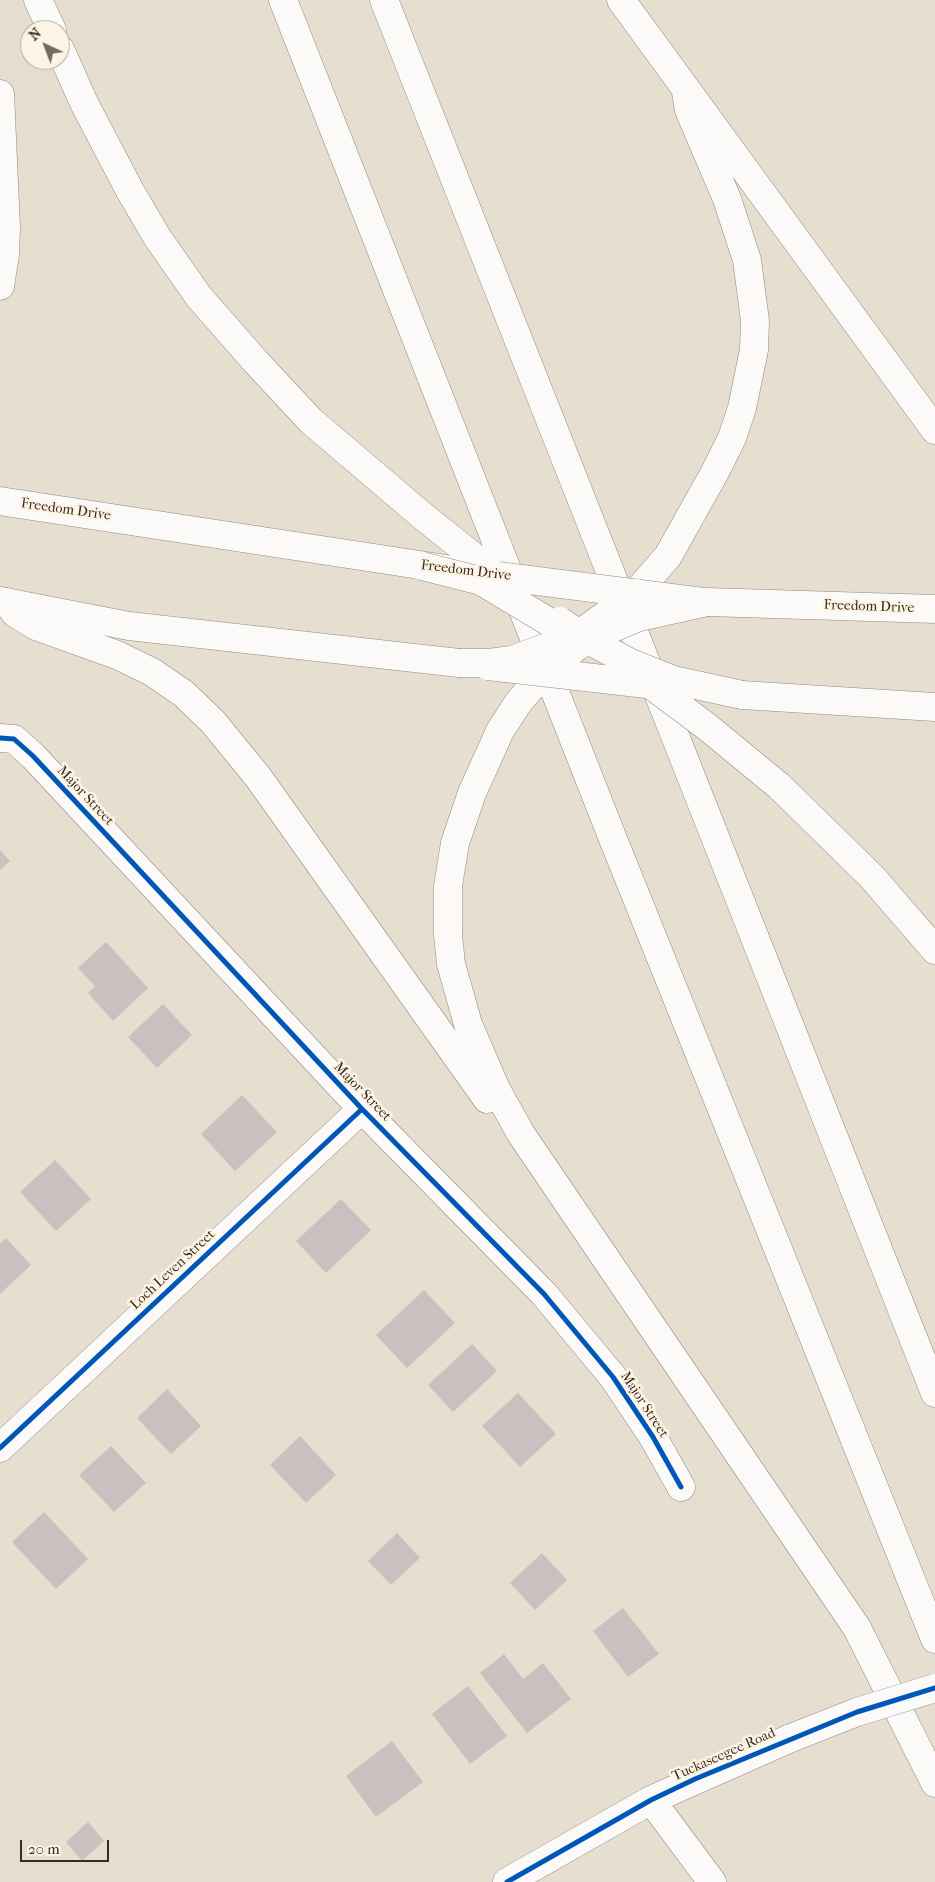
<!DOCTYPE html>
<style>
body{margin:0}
#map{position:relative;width:935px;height:1882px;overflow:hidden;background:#e6dece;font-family:"IM FELL French Canon",serif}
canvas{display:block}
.north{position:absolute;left:20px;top:20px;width:50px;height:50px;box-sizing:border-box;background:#fcf5e5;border:1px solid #afa495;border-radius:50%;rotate:317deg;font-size:14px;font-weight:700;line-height:20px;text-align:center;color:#3b2a1e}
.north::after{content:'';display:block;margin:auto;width:18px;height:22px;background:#77695c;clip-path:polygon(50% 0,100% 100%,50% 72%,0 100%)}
.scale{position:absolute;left:20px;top:1840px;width:89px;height:22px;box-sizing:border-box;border:2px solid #3b2a1e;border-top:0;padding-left:6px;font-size:15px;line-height:18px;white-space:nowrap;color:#3b2a1e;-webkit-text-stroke:4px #fcf5e5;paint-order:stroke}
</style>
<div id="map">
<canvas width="935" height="1882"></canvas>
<div class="north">N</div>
<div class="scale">20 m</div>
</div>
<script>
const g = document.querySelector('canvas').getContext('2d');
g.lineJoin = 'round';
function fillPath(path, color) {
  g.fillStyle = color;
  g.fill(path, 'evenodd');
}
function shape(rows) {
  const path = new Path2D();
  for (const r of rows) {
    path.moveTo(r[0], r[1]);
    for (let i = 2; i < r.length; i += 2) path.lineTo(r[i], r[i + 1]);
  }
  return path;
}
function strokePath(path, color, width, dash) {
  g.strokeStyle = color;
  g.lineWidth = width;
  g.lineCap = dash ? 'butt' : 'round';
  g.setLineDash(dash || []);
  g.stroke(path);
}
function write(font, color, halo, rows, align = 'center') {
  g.font = font + ' "IM FELL French Canon",serif';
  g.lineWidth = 5;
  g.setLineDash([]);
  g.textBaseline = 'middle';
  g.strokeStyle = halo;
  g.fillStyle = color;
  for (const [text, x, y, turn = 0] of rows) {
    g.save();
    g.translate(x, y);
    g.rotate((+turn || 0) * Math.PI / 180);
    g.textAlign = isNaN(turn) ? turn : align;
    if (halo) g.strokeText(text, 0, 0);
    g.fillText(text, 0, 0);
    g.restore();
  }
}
fillPath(shape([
 [0,850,10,861,0,870],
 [106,942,148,988,113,1021,88,993,95,986,78,968],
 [163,1004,192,1035,157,1068,128,1037],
 [242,1095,277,1132,235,1171,201,1134],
 [55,1160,91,1199,56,1231,20,1192],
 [341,1199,371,1230,326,1273,296,1241],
 [6,1238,31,1265,0,1294,0,1244],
 [424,1290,455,1323,407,1368,376,1335],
 [472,1344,497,1371,453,1412,428,1385],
 [167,1389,201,1426,171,1454,137,1418],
 [518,1393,556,1434,520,1467,482,1426],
 [300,1436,336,1475,306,1503,270,1465],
 [111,1446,146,1483,114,1512,79,1475],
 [44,1512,88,1559,56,1589,12,1542],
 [397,1533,420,1558,391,1585,368,1561],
 [542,1553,567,1580,535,1610,510,1583],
 [623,1608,659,1654,628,1677,593,1631],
 [504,1654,523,1679,543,1663,571,1699,527,1733,480,1673],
 [468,1686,507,1736,470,1764,432,1714],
 [392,1741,423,1782,376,1817,346,1776],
 [88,1822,104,1841,82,1861,66,1842]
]), '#cac0c0');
const street = shape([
 [0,738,14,739,33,756,362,1109,544,1294,613,1377,653,1437,681,1487],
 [0,1448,362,1109]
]);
const secondary = shape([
 [507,1882,651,1800,791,1738]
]);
const primary = shape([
 [0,501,446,569],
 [0,601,129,626,459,663],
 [707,602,935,609],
 [742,695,935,707]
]);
const highway = shape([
 [38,0,52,30],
 [283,0,613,839,935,1639],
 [384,0,935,1393],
 [621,0,935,430],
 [60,49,84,103,129,189,157,237,199,297,256,362,311,421,425,518,498,576],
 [0,94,6,228,5,255,0,286],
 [636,593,668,556,715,472,732,438,742,408,754,350,755,321,747,260,727,199,689,110,686,92],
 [7,602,15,613,36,626,117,655,152,672,184,694,213,722,258,777,487,1099],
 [544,672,518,703,500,731,472,793,455,843,448,886,448,935,451,964,468,1024,496,1089,521,1134,857,1628,935,1783],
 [779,786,872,877,935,950],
 [651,1800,712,1882]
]);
strokePath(street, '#918a80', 29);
strokePath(secondary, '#918a80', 29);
strokePath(primary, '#918a80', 29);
strokePath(highway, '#918a80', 29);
strokePath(street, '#fbfaf8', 28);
strokePath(secondary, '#fbfaf8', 28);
strokePath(primary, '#fbfaf8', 28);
strokePath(highway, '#fbfaf8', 28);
const secondaryBridge = shape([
 [791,1738,857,1712,935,1688]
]);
const primaryBridge = shape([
 [498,576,703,602],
 [488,666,673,687]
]);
const highwayBridge = shape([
 [422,566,481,581,574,637],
 [560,621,579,634,636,593],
 [603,632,639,617,707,602],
 [588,640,631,663,673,680,742,695],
 [459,663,489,663,512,660,574,637],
 [544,672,578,646],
 [651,685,706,726,779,786]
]);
strokePath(secondaryBridge, '#918a80', 29, []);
strokePath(primaryBridge, '#918a80', 29, []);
strokePath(highwayBridge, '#918a80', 29, []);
strokePath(secondaryBridge, '#fbfaf8', 28);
strokePath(primaryBridge, '#fbfaf8', 28);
strokePath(highwayBridge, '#fbfaf8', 28);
strokePath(shape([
 [0,738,14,739,33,756,362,1109,544,1294,613,1377,653,1437,681,1487],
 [0,1448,362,1109],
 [507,1882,651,1800,695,1779,857,1712,935,1688]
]), '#0057b8', 5);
write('14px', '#3b2a1e', '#fcf5e5', [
 ["Freedom Drive",66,510,8],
 ["Freedom Drive",466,571,7],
 ["Freedom Drive",869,607,2],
 ["Major Street",85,796,47],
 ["Major Street",362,1092,46],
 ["Loch Leven Street",173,1270,-43],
 ["Major Street",644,1405,57],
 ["Tuckaseegee Road",724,1755,-24]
]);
</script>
